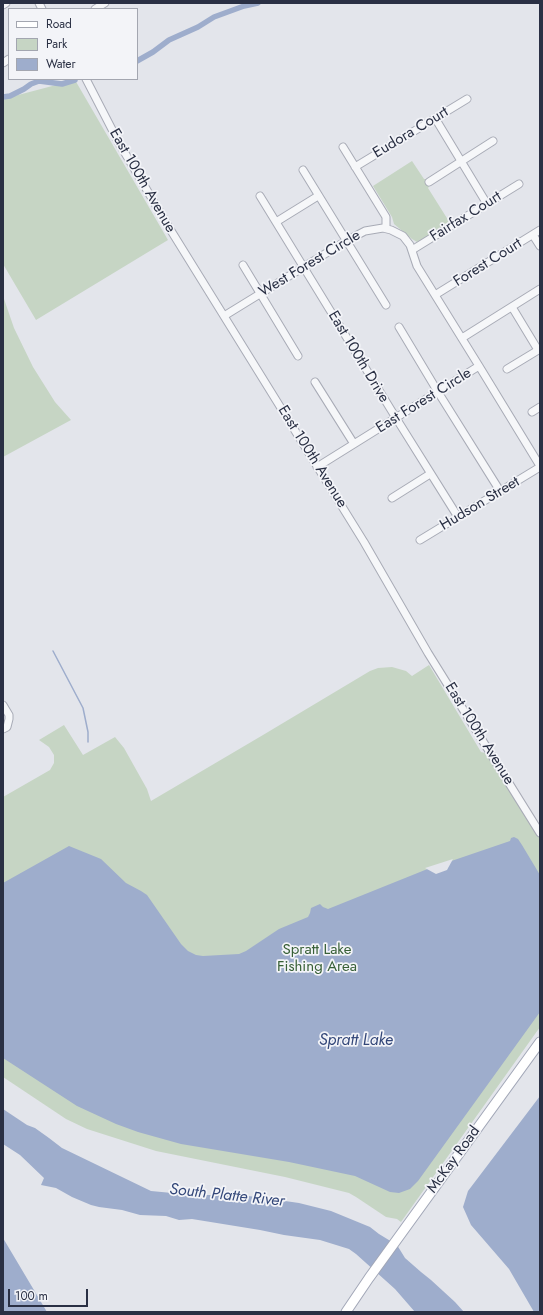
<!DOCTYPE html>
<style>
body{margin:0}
#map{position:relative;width:543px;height:1315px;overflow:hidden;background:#e3e5eb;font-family:Jost,sans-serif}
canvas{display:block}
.frame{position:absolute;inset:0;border:4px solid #2a3044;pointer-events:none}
.legend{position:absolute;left:8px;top:8px;width:130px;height:72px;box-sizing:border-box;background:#f3f4f8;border:1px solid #a3a6b0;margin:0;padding:5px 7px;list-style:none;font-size:12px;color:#2a3044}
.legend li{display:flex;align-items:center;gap:8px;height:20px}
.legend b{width:20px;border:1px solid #a3a6b0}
.scale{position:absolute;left:8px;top:1289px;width:80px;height:18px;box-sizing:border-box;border:2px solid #2a3044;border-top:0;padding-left:5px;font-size:12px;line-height:14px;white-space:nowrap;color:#2a3044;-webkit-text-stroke:3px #f3f4f8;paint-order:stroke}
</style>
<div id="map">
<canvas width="543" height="1315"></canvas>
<div class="frame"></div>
<ul class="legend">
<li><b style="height:5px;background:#fff"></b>Road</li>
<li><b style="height:11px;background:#c6d5c4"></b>Park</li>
<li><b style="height:11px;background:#9eadcc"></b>Water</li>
</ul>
<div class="scale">100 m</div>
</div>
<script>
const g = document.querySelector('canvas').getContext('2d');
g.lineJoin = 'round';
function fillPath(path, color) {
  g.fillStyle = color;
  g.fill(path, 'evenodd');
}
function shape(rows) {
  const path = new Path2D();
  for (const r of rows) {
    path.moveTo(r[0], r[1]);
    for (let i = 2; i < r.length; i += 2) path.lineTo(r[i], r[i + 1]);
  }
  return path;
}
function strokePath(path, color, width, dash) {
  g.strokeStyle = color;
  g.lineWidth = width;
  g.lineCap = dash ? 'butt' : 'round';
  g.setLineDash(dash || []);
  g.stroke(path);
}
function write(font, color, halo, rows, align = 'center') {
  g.font = font + ' Jost,sans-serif';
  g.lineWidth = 3.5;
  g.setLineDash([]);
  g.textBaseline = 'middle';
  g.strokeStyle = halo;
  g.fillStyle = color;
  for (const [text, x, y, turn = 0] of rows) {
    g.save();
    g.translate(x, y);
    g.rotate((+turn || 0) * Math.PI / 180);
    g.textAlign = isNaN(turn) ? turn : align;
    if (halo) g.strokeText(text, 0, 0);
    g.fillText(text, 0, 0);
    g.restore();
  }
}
fillPath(shape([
 [75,80,168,240,36,320,3,264,3,99],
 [412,161,424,179,426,179,430,185,428,188,450,223,417,242,412,239,394,224,392,217,373,186],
 [3,296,14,328,33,367,55,402,71,420,3,457],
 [429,665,481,752,485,753,493,761,540,837,540,1027,401,1222,397,1219,386,1217,356,1197,349,1193,285,1177,156,1151,87,1129,66,1119,3,1077,3,797,50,770,54,763,54,755,49,747,39,740,64,725,83,755,115,737,124,748,147,789,151,801,263,735,370,671,378,668,392,667,406,671,412,676]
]), '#c6d5c4');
fillPath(shape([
 [514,837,518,839,522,845,540,875,540,1012,418,1181,410,1189,399,1193,390,1192,355,1176,289,1162,181,1144,138,1132,116,1124,77,1106,3,1058,3,883,69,846,101,859,126,883,141,891,147,895,181,944,188,951,196,955,203,956,239,954,246,951,279,929,308,917,310,913,311,908,320,904,323,907,328,909,425,870,510,841,511,838],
 [540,1096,540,1312,534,1312,509,1269,471,1225,463,1207,468,1191],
 [3,1109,27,1125,35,1128,49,1138,62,1148,151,1191,193,1195,241,1195,278,1200,299,1203,331,1211,370,1227,379,1234,397,1245,405,1258,421,1272,431,1280,455,1302,464,1312,415,1312,395,1289,356,1254,349,1249,320,1240,284,1235,260,1230,192,1219,179,1220,166,1216,140,1215,122,1210,99,1207,91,1205,72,1197,56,1188,41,1185,44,1178,20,1155,3,1144],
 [3,1238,47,1312,3,1312]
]), '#9eadcc');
fillPath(shape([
 [453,859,447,870,436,874,425,868]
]), '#e3e5eb');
strokePath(shape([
 [53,651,83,708,88,732,88,742]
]), '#9eadcc', 1.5);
strokePath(shape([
 [137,61,153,52,169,40,198,27,214,17,244,6,258,3],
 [3,97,10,96,24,89,31,84,39,81,62,84,75,80]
]), '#9eadcc', 5.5);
const minor = shape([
 [39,3,42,9],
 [3,5,6,3],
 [95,9,105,3],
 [3,63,9,59],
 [86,79,119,143,170,229,364,542,428,653,540,833],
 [435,118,487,204],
 [343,147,386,217,386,228],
 [355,167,467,99],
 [303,170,386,305],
 [429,182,493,141],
 [260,196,396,418,458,517],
 [276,222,318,196],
 [533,235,540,246],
 [412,250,519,184],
 [243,265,298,356],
 [435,295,540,230],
 [512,307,538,350],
 [224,316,346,241,365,231,383,228,391,230,403,236,410,245,417,266,479,366,317,467],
 [399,327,438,392,500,491],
 [462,338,540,289],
 [479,366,540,466],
 [507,369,540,349],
 [315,382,354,444],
 [532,412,540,407],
 [392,498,430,474],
 [420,540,540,467],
 [3,705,9,715,9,719,7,727,3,729]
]);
const major = shape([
 [346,1312,369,1278,540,1042]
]);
strokePath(minor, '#a8abb6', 9);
strokePath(major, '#a2a7b7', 11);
strokePath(minor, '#f6f7f9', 7);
strokePath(major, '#fff', 9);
write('15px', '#2a3044', '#f3f4f8', [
 ["Eudora Court",411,133,-31],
 ["East 100th Avenue",142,181,60],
 ["Fairfax Court",466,217,-32],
 ["Forest Court",488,263,-32],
 ["West Forest Circle",310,264,-31],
 ["East 100th Drive",358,357,59],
 ["East Forest Circle",424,401,-32],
 ["East 100th Avenue",312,457,58],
 ["Hudson Street",480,504,-31],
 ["East 100th Avenue",479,734,58],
 ["McKay Road",454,1160,-54]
]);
write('15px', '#386037', '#f3f4f8', [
 ["Spratt Lake",317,950],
 ["Fishing Area",317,967]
]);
write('italic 16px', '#334779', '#f3f4f8', [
 ["Spratt Lake",356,1041],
 ["South Platte River",227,1196,6]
]);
</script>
